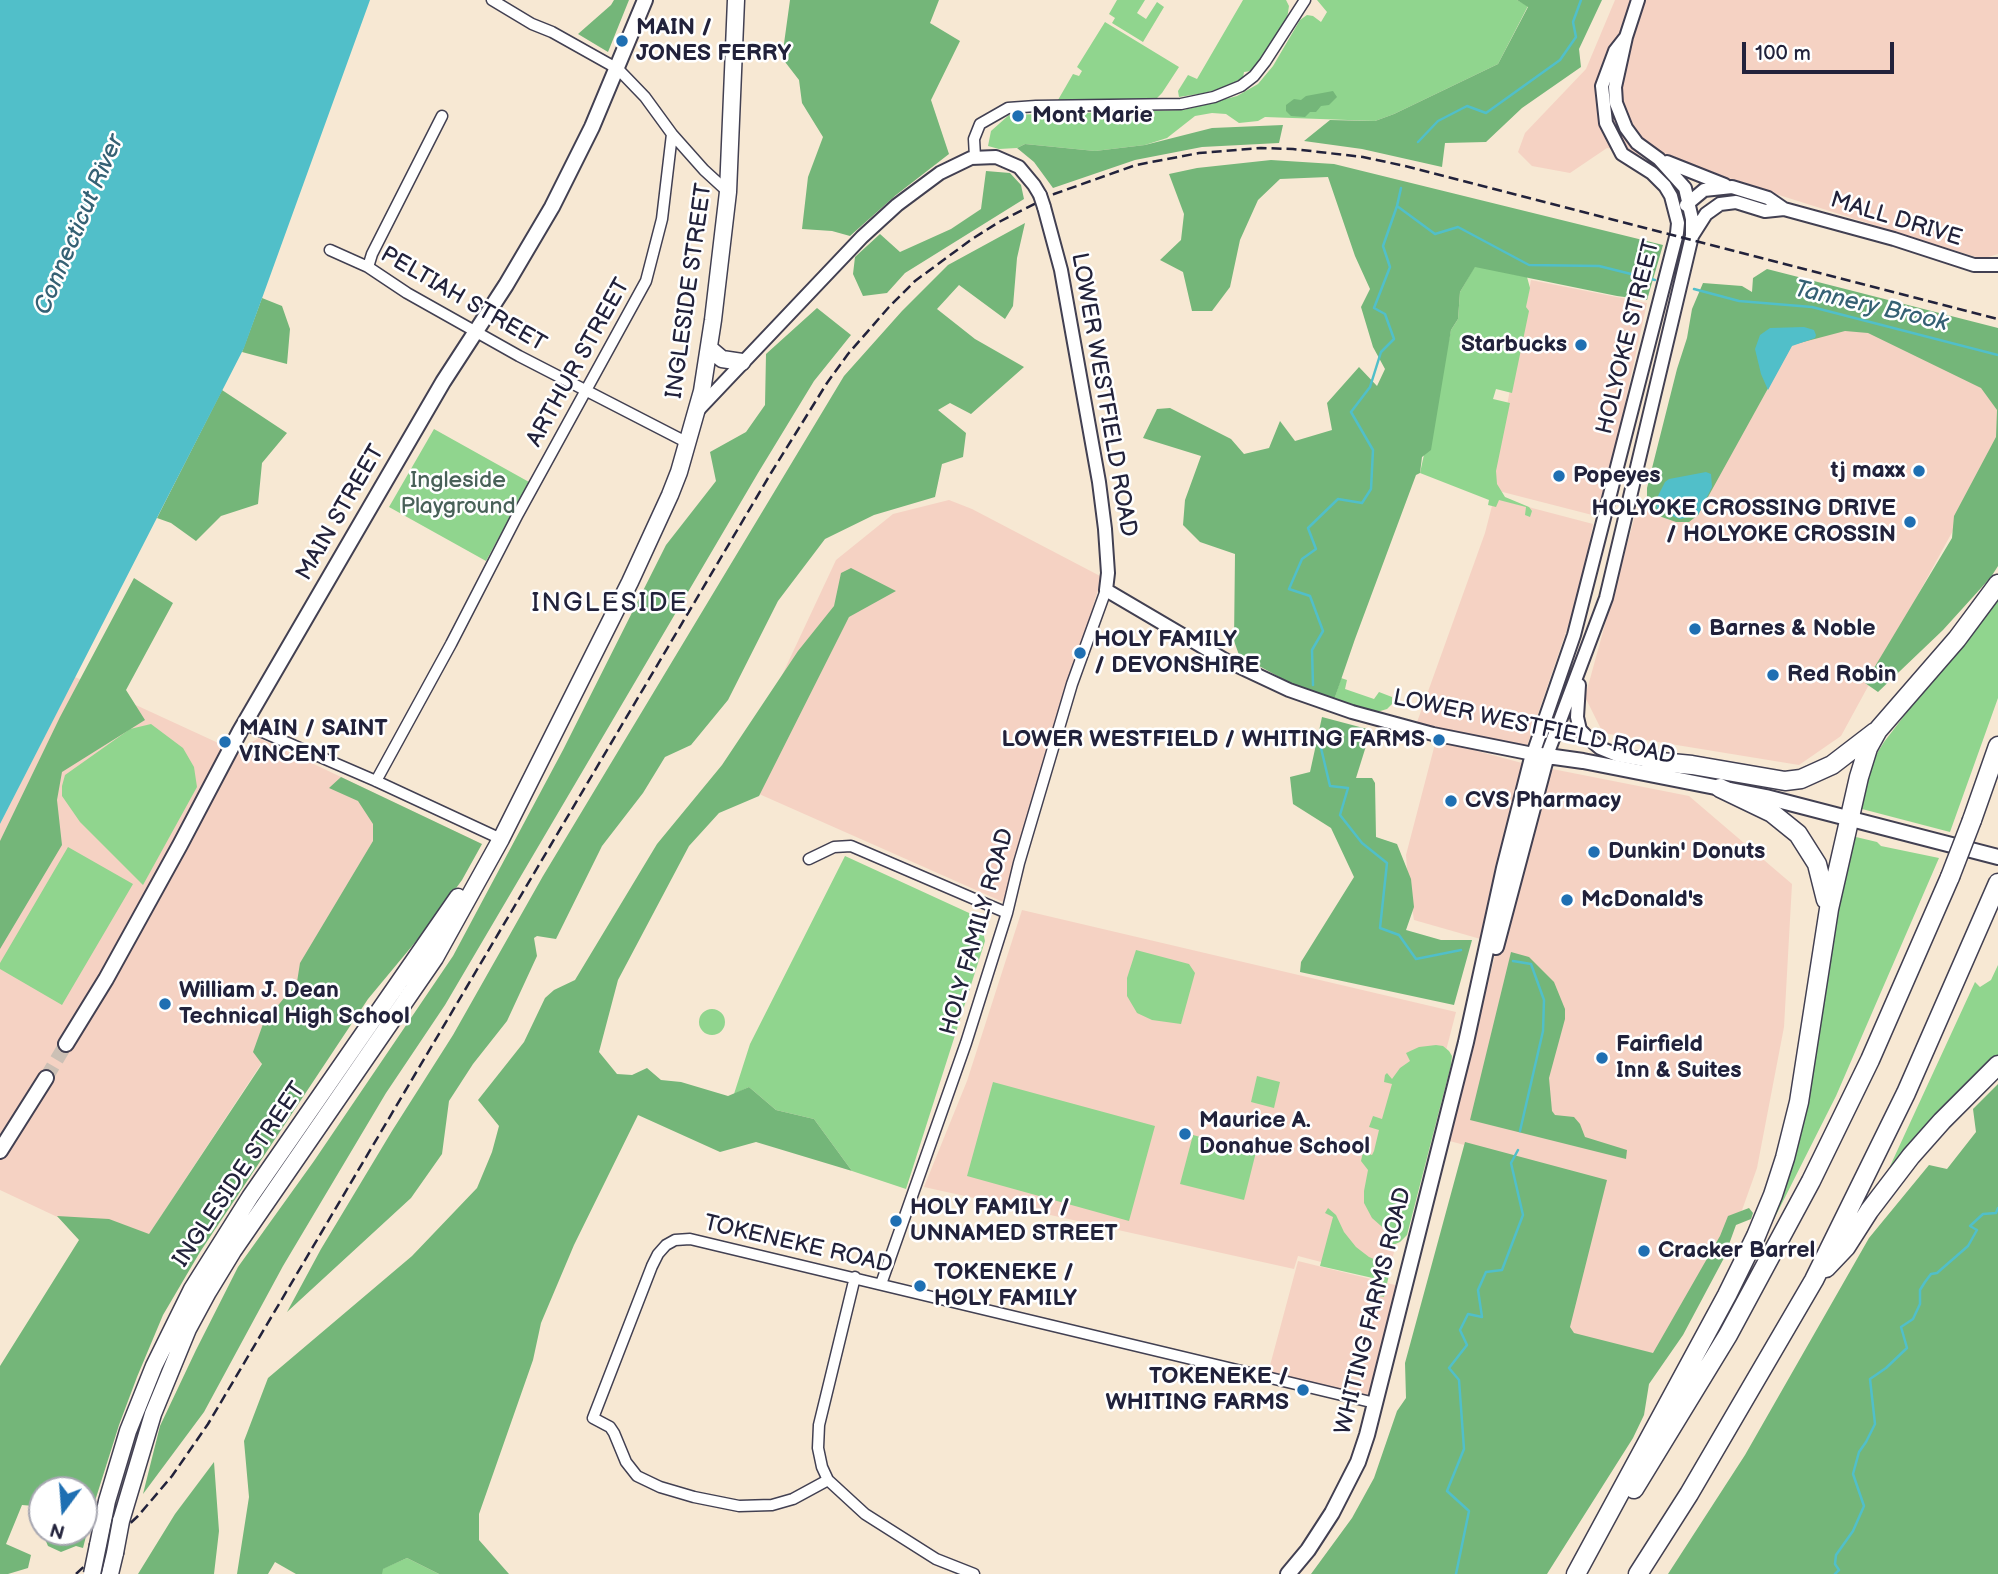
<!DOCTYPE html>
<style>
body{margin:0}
#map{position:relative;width:1998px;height:1574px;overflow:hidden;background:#f7e8d3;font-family:"Balsamiq Sans",sans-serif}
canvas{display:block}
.north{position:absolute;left:28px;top:1476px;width:70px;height:70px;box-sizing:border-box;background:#fff;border:2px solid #a7a7b1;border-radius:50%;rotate:196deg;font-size:19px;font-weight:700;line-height:28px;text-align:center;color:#22223b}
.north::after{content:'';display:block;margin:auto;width:24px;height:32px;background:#1f6fb2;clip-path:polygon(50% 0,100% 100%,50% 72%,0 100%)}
.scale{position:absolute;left:1742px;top:42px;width:152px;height:32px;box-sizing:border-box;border:4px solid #22223b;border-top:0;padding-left:9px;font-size:21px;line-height:24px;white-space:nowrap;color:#22223b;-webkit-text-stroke:5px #fff;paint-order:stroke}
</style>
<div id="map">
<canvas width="1998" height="1574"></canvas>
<div class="north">N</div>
<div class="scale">100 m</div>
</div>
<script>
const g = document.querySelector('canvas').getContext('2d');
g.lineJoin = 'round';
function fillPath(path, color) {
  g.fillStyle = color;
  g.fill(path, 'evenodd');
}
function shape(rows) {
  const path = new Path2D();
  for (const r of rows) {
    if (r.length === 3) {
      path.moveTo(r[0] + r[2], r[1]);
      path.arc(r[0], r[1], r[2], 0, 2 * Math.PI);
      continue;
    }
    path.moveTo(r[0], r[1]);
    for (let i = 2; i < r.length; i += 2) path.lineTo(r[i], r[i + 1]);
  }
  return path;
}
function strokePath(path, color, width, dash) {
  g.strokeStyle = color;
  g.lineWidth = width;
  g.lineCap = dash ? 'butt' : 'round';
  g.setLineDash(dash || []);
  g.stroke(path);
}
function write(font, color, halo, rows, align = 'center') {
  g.font = font + ' "Balsamiq Sans",sans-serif';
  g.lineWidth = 5;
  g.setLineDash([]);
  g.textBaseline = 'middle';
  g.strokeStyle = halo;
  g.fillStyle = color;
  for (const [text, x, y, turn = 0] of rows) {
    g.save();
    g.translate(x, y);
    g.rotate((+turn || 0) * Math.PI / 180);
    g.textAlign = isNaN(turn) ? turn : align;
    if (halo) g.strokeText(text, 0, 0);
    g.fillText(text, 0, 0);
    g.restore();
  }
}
fillPath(shape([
 [1615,0,1998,0,1998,254,1982,259,1690,167,1607,148,1570,173,1532,166,1518,152,1525,133,1586,69],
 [1531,280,1647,303,1600,517,1491,489],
 [1862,324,1998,394,1998,448,1841,736,1799,765,1603,733,1585,697,1639,501,1686,513,1784,336],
 [1494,498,1593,524,1581,588,1527,746,1480,741,1416,725,1485,533],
 [949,500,972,509,1102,577,1003,902,732,782,836,560,893,514],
 [75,677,240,753,248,744,259,738,482,844,450,891,265,1058,136,1254,0,1190,0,824],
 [1436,740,1522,763,1689,796,1792,884,1784,1027,1757,1168,1741,1213,1663,1356,1568,1333,1601,1182,1446,1140,1498,944,1414,920,1408,883,1406,855],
 [1022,910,1456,1012,1387,1279,1298,1256,1294,1269,924,1187,967,1081],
 [1298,1261,1399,1286,1372,1396,1268,1373]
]), '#f5d2c3');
fillPath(shape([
 [1117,0,1145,0,1137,13,1146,19,1157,2,1164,7,1143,42,1112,23,1115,18,1109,14],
 [1243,0,1286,0,1289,6,1287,19,1261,60,1251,71,1244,72,1243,78,1225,87,1205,93,1179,97,1178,91,1188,75,1197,79],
 [1317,0,1517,0,1528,6,1498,64,1394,114,1375,121,1265,117,1258,121,1239,123,1226,114,1212,113,1195,116,1167,138,1145,145,1095,151,1025,144,1017,148,999,149,988,146,991,131,1009,115,1184,110,1237,96,1258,84,1273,66,1300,20,1307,15,1313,16,1321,22,1327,12],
 [1105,22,1179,67,1162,93,1156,99,1058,100,1073,74,1079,76,1082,71,1077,67],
 [1475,266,1527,277,1530,288,1526,307,1529,311,1512,393,1496,389,1493,399,1510,403,1496,471,1497,484,1505,497,1529,507,1532,511,1530,517,1525,515,1526,507,1499,500,1496,507,1488,505,1489,500,1420,473,1451,330,1458,319,1460,292],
 [434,429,529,482,486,561,389,507],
 [1998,594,1998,698,1950,832,1862,809,1860,804,1866,780,1874,758,1884,742],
 [1341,678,1347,680,1345,689,1374,699,1379,692,1392,697,1392,704,1387,709,1377,712,1334,700],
 [151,724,183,748,194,767,197,787,143,885,80,822,62,796,62,786,65,775,130,729],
 [1856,837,1877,842,1881,846,1939,858,1836,1096,1767,1233,1820,1008,1850,843],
 [68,847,133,884,62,1005,0,969,0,963],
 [845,856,980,918,985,941,906,1189,852,1171,814,1119,776,1110,749,1087,734,1094,750,1044],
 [1136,950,1189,964,1195,973,1181,1024,1152,1020,1137,1013,1127,996,1127,978],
 [1998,965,1998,1058,1886,1175,1975,982,1980,987,1991,980],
 [712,1022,13],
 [1436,1045,1443,1046,1449,1051,1452,1056,1451,1065,1407,1235,1400,1242,1393,1245,1384,1241,1383,1237,1389,1233,1372,1218,1364,1203,1364,1191,1368,1170,1361,1161,1363,1152,1372,1155,1374,1151,1379,1130,1369,1127,1373,1116,1382,1119,1392,1084,1384,1082,1385,1075,1387,1073,1392,1079,1400,1068,1410,1061,1406,1053,1419,1047],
 [1257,1076,1280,1082,1274,1108,1251,1102],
 [993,1082,1155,1126,1129,1221,967,1176],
 [1193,1135,1256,1152,1244,1200,1180,1184],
 [1328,1208,1336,1215,1344,1232,1356,1247,1369,1257,1391,1266,1384,1297,1374,1295,1377,1279,1320,1266,1333,1217,1325,1213],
 [407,1558,439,1574,382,1574,382,1569]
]), '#90d58e');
fillPath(shape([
 [614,0,629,0,608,52,578,34,611,5],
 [790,0,939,0,930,23,960,41,931,100,949,154,896,195,850,236,832,231,802,229,808,177,823,137,802,103,799,80,782,58],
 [1517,0,1602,0,1579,49,1581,67,1522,108,1486,142,1445,143,1442,167,1362,149,1304,141,1330,120,1375,121,1394,114,1498,64,1528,7],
 [1333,91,1337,97,1329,105,1321,106,1316,112,1310,112,1305,117,1291,116,1286,111,1286,105,1294,99,1301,100,1306,96],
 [1283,125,1279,143,1202,147,1135,160,1053,188,1034,162,1017,148,1025,144,1095,151,1145,145,1212,128],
 [1271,160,1334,164,1663,245,1647,300,1617,296,1475,267,1460,292,1458,319,1451,330,1431,450,1422,457,1420,473,1416,475,1355,639,1334,700,1303,690,1239,655,1234,641,1235,554,1200,542,1183,525,1185,500,1201,456,1143,438,1157,409,1170,408,1231,439,1244,454,1269,448,1280,421,1295,441,1332,430,1327,403,1359,367,1377,386,1385,369,1373,347,1361,307,1370,289,1355,256,1328,177,1280,179,1258,200,1240,240,1230,287,1212,311,1192,311,1183,272,1160,260,1181,240,1184,214,1169,174,1197,168],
 [986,171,1010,173,1021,185,1024,199,905,273,887,293,863,296,853,274,855,257,880,234,900,252,951,229,981,209],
 [1025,223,1017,258,1013,306,1005,319,959,285,937,309,975,339,1024,367,971,414,950,403,938,410,966,433,963,457,942,464,935,497,874,515,825,539,778,601,728,700,691,745,665,757,643,793,602,846,556,939,537,936,534,938,537,956,507,1021,473,1064,449,1101,442,1154,411,1198,287,1312,321,1249,392,1131,453,1035,543,876,844,376,902,311,948,265],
 [1767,269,1998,328,1998,566,1991,577,1943,630,1878,692,1865,683,1952,538,1954,516,1996,437,1997,410,1981,388,1868,333,1845,331,1792,345,1698,515,1689,522,1676,522,1656,515,1647,503,1647,488,1677,369,1687,338,1692,309,1703,283,1742,286,1752,292,1753,278],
 [262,298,282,306,290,329,287,364,242,352],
 [817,308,851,335,814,381,758,473,445,1005,386,1093,283,1266,204,1412,143,1494,160,1426,196,1350,238,1267,314,1161,453,956,563,750,666,545,716,481,710,452,746,432,765,405,766,354],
 [222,390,287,433,262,463,258,504,221,516,196,541,171,523,157,518],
 [851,568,896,591,849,617,759,796,719,813,689,846,618,980,599,1052,617,1074,632,1075,647,1068,661,1080,681,1082,728,1096,749,1087,776,1110,814,1119,852,1171,756,1142,720,1152,638,1115,574,1245,541,1323,533,1360,479,1514,479,1540,509,1574,439,1574,407,1558,383,1569,382,1574,296,1574,275,1562,268,1574,237,1574,249,1497,244,1441,268,1378,412,1256,477,1188,492,1152,499,1126,478,1100,524,1042,545,998,554,990,575,980,657,844,722,765,798,651,834,606,841,573],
 [134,578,173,603,126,690,145,720,62,772,57,800,62,845,0,949,0,841,60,717],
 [1322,717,1371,730,1356,778,1372,778,1375,783,1376,837,1397,844,1411,879,1414,907,1406,930,1441,940,1472,940,1454,1005,1300,972,1301,962,1354,877,1331,828,1293,804,1290,777,1310,772],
 [341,777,482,844,462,880,427,928,368,999,200,1252,163,1315,137,1377,119,1425,95,1501,83,1548,76,1546,61,1552,48,1546,42,1532,84,1532,84,1490,42,1490,42,1532,34,1506,22,1505,6,1544,31,1555,28,1568,8,1574,0,1574,0,1366,79,1240,57,1216,109,1219,149,1234,262,1064,253,1052,263,1024,297,982,300,963,373,841,373,824,358,801,329,788],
 [1511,952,1529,957,1554,982,1565,1009,1565,1019,1549,1078,1552,1111,1555,1115,1574,1117,1580,1124,1585,1137,1627,1150,1626,1159,1470,1120],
 [1998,1084,1998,1574,1668,1574,1745,1455,1869,1238,1929,1165,1947,1169,1976,1132,1973,1109],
 [1465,1142,1607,1180,1570,1327,1574,1333,1653,1353,1720,1236,1728,1216,1749,1208,1753,1213,1751,1219,1736,1225,1724,1258,1683,1335,1649,1384,1644,1415,1633,1438,1547,1574,1311,1574,1352,1518,1374,1478,1397,1411,1406,1398,1405,1363],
 [214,1462,219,1531,214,1574,138,1574,175,1514]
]), '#74b679');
fillPath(shape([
 [0,0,370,0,244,348,0,824],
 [1804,327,1814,330,1816,335,1815,338,1792,346,1768,390,1761,374,1755,349,1760,335,1770,328],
 [1706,472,1711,474,1712,487,1698,515,1680,519,1657,510,1656,500,1665,482,1669,479]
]), '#51bfc9');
strokePath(shape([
 [1418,142,1438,121,1467,106,1486,113,1560,60,1576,37,1573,22,1581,0],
 [1401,188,1397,206,1435,234,1458,227,1529,265,1599,266,1655,280],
 [1694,289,1739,301,1812,307,1998,355],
 [1313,685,1312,650,1323,631,1310,596,1289,589,1302,559,1316,549,1308,528,1338,499,1362,503,1371,489,1373,450,1351,412,1370,387,1381,352,1394,339,1385,314,1374,308,1390,267,1383,246,1397,206],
 [1321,748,1330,786,1348,788,1340,815,1362,843,1387,863,1380,928,1399,935,1416,959,1461,950],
 [1513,961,1531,964,1544,1000,1543,1031,1520,1131],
 [1456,1574,1469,1511,1447,1491,1464,1449,1459,1380,1449,1368,1467,1345,1460,1330,1468,1314,1482,1317,1478,1290,1486,1272,1502,1270,1523,1215,1511,1163,1518,1150],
 [1835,1574,1839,1570,1835,1564,1836,1555,1853,1531,1864,1506,1853,1474,1859,1452,1866,1442,1875,1424,1870,1379,1886,1368,1907,1348,1901,1327,1913,1319,1920,1304,1920,1290,1925,1282,1931,1274,1937,1273,1968,1246,1977,1230,1970,1226,1983,1214,1996,1213,1998,1208]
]), '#51bfc9', 2.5);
strokePath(shape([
 [46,1078,66,1044]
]), '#ccc0b5', 14, [14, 7]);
const minor = shape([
 [492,0,532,24,552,32,618,69,645,97,672,134,704,170,728,192],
 [975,157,974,139,980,124,1008,108,1036,106,1181,104,1214,97,1241,86,1254,76,1265,62,1305,0],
 [330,250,368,267,407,293,519,356,688,443],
 [368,267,372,254,442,116],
 [244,724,376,781,501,839],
 [376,781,451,644,518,514,646,281,662,219,672,134],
 [809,859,834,847,851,846,1007,913],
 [855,1277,819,1425,818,1448,822,1467,828,1480,865,1514,936,1559,974,1574],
 [881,1284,966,1043,1007,913,1019,863,1072,684,1106,590],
 [828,1480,793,1499,772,1505,739,1506,694,1497,660,1487,637,1476,626,1462,614,1433,610,1427,593,1418,652,1266,658,1254,666,1245,675,1240,690,1239,1375,1403]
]);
const tertiary = shape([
 [1667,162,1725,185],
 [1686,205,1704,190,1732,187,1768,198,1784,209,1894,239,1974,265,1998,265],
 [1044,207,1061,270,1099,482,1105,529,1108,573,1106,590,1225,660,1289,690,1352,712,1433,734,1533,754,1574,635,1677,233,1678,223,1671,196,1665,186,1652,173,1622,154,1606,123,1602,86,1615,51,1626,37],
 [1692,236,1706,214,1720,204,1736,202,1765,211,1784,209],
 [697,411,862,237,897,205,940,173,971,158,996,157,1019,167,1034,185,1040,195],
 [1579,685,1577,717,1580,730,1587,737,1600,748,1617,755,1650,761,1657,765],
 [1547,755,1606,598,1692,236,1692,219,1685,188,1659,159,1637,143,1626,128,1616,103,1615,87,1626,37,1638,0]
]);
const secondary = shape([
 [1496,947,1547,755],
 [66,1044,106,979,180,845,240,731,443,382,506,285,552,207,592,127,645,0],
 [0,1151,46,1078],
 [1288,1574,1308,1550,1332,1513,1358,1462,1367,1435,1466,1042,1504,868,1533,754,1583,761,1766,797,1998,857]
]);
const primary = shape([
 [709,348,722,359,742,362],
 [121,1521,153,1414,188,1329,208,1292,233,1251,435,958,501,839,630,582,670,495,679,472,702,391,713,320,728,192,736,0],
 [98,1545,107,1501,128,1431,154,1366,192,1289,250,1197,458,897],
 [110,1574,115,1553]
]);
const motorway = shape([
 [1650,761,1692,765,1785,781,1801,779,1832,765,1875,732],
 [1720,788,1772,813,1798,834,1817,864,1826,900],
 [1972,820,1998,746],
 [1826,1268,1846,1247,1869,1211,1911,1156,1942,1121,1998,1065],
 [1634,1489,1728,1335,1811,1181,1870,1060,1950,877],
 [1576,1574,1727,1295,1756,1236,1773,1195,1785,1158,1799,1102,1829,909,1859,777,1868,748,1878,730,1957,639,1998,584],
 [1638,1574,1689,1494,1814,1280,1906,1093,1998,883]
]);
strokePath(minor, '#424052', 13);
strokePath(tertiary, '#424052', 16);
strokePath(secondary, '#424052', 18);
strokePath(primary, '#424052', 19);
strokePath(motorway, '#424052', 21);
strokePath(minor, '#fff', 10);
strokePath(tertiary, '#fff', 12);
strokePath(secondary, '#fff', 14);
strokePath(primary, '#fff', 16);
strokePath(motorway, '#fff', 18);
strokePath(shape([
 [76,1574,138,1516,172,1476,208,1424,771,473,827,383,848,354,889,307,915,281,972,239,999,222,1054,194,1136,165,1199,153,1261,148,1293,149,1363,157,1405,166,1998,319]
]), '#22223b', 2.5, [10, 5]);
const tertiaryBridge = shape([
 [1040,195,1044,207]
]);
const primaryBridge = shape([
 [115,1553,121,1521],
 [92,1574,98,1545]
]);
const motorwayBridge = shape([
 [1950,877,1972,820]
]);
strokePath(tertiaryBridge, '#424052', 16, []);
strokePath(primaryBridge, '#424052', 19, []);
strokePath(motorwayBridge, '#424052', 21, []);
strokePath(tertiaryBridge, '#fff', 12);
strokePath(primaryBridge, '#fff', 16);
strokePath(motorwayBridge, '#fff', 18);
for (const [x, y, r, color] of [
 [622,41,7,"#1f6fb2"],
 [1018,116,7,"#1f6fb2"],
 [1581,345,7,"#1f6fb2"],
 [1919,471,7,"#1f6fb2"],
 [1559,476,7,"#1f6fb2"],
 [1910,522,7,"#1f6fb2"],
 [1695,629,7,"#1f6fb2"],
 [1080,653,7,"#1f6fb2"],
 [1773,675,7,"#1f6fb2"],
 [1439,740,7,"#1f6fb2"],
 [225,742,7,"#1f6fb2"],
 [1451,801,7,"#1f6fb2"],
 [1594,852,7,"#1f6fb2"],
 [1567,900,7,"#1f6fb2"],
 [165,1004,7,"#1f6fb2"],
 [1602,1058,7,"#1f6fb2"],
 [1185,1134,7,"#1f6fb2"],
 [896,1221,7,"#1f6fb2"],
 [1644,1251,7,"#1f6fb2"],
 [920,1286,7,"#1f6fb2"],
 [1303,1390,7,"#1f6fb2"]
]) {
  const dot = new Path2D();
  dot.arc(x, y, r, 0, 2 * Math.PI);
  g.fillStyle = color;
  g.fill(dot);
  strokePath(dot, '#fff', 2.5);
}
write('bold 23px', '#22223b', '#fff', [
 ["MAIN /",636,28],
 ["JONES FERRY",636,54],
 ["Mont Marie",1032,116],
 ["Starbucks",1567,345,"right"],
 ["tj maxx",1905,471,"right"],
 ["Popeyes",1573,476],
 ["HOLYOKE CROSSING DRIVE",1896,509,"right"],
 ["/ HOLYOKE CROSSIN",1896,535,"right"],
 ["Barnes & Noble",1709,629],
 ["HOLY FAMILY",1094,640],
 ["/ DEVONSHIRE",1094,666],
 ["Red Robin",1787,675],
 ["MAIN / SAINT",239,729],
 ["VINCENT",239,755],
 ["LOWER WESTFIELD / WHITING FARMS",1425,740,"right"],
 ["CVS Pharmacy",1465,801],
 ["Dunkin' Donuts",1608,852],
 ["McDonald's",1581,900],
 ["William J. Dean",179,991],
 ["Technical High School",179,1017],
 ["Fairfield",1616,1045],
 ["Inn & Suites",1616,1071],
 ["Maurice A.",1199,1121],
 ["Donahue School",1199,1147],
 ["HOLY FAMILY /",910,1208],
 ["UNNAMED STREET",910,1234],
 ["Cracker Barrel",1658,1251],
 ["TOKENEKE /",934,1273],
 ["HOLY FAMILY",934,1299],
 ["TOKENEKE /",1289,1377,"right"],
 ["WHITING FARMS",1289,1403,"right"]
], 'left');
write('23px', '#22223b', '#fff', [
 ["MALL DRIVE",1896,220,17],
 ["INGLESIDE STREET",690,291,-82],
 ["PELTIAH STREET",463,300,30],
 ["HOLYOKE STREET",1629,337,-76],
 ["ARTHUR STREET",579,363,-61],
 ["LOWER WESTFIELD ROAD",1103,395,80],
 ["MAIN STREET",341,513,-60],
 ["LOWER WESTFIELD ROAD",1534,728,12],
 ["HOLY FAMILY ROAD",978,932,-74],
 ["INGLESIDE STREET",240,1175,-56],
 ["TOKENEKE ROAD",798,1245,13],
 ["WHITING FARMS ROAD",1374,1311,-76]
]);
write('23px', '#486158', '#fff', [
 ["Ingleside",458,481],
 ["Playground",458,507]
]);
write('italic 24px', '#356174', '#fff', [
 ["Connecticut River",80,225,-67],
 ["Tannery Brook",1871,307,13]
]);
g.letterSpacing = '2px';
write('26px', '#22223b', '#fff', [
 ["INGLESIDE",610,604]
]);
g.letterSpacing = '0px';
</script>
